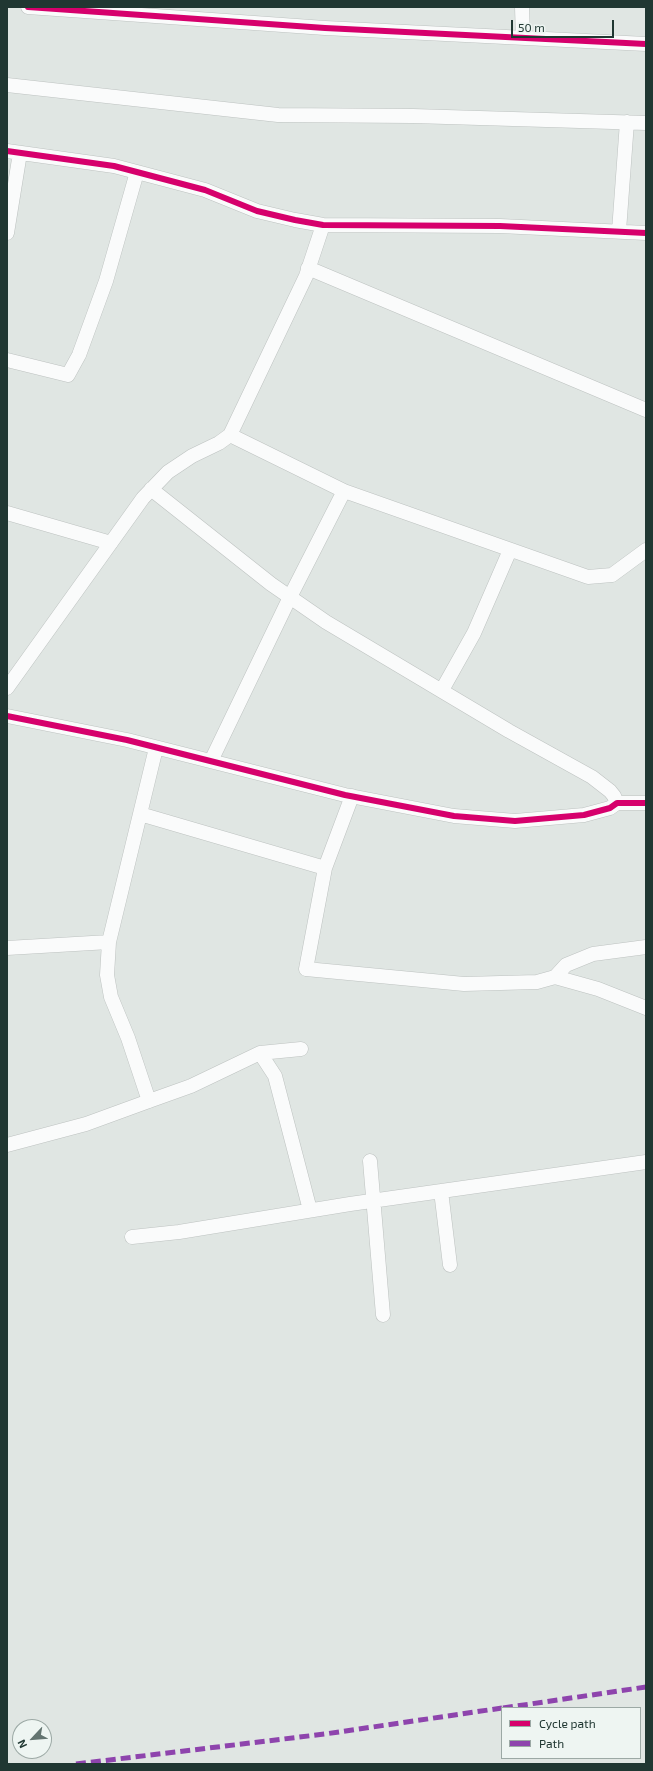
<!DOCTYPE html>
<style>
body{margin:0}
#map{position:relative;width:653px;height:1771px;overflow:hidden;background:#e0e6e3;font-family:"Exo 2",sans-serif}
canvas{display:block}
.frame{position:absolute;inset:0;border:8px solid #203732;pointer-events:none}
.legend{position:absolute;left:501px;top:1707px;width:140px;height:52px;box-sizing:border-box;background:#eef5f2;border:1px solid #9ca9a5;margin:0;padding:5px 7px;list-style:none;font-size:12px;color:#203732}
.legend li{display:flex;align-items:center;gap:8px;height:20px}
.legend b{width:20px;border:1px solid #9ca9a5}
.north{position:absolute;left:12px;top:1719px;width:40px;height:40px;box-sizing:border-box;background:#eef5f2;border:1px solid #9ca9a5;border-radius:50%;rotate:244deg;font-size:11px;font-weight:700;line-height:16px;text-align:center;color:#203732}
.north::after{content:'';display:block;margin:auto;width:14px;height:18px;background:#637470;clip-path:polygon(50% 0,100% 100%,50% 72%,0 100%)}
.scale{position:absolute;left:511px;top:20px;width:103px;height:18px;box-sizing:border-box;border:2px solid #203732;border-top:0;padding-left:5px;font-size:12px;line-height:14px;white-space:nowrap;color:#203732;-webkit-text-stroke:3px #eef5f2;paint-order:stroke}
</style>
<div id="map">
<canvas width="653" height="1771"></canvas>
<div class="frame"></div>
<ul class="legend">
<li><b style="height:5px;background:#d6006c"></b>Cycle path</li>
<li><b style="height:5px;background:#8e44ad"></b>Path</li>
</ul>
<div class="north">N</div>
<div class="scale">50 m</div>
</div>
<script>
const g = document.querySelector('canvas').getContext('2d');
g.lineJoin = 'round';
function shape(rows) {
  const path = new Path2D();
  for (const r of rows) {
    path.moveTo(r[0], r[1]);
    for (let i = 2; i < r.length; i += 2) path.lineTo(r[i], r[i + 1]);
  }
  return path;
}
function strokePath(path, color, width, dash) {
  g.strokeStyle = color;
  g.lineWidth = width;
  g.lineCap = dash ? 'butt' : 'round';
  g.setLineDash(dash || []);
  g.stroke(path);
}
const minor = shape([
 [28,7,325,28,646,44],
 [522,7,523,38],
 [7,85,278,115,413,116,646,123],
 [7,151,114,166,205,190,257,211,295,220,323,225,500,226,646,233],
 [619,231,627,122],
 [7,233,20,153],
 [308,268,646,410],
 [7,360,68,375,79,355,106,281,137,172],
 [230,435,344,491,588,577,612,575,646,550],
 [151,489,271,584,326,622,509,731,592,777,610,791,614,796,617,803],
 [7,513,111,543],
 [7,688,143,498,168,472,192,456,219,443,230,435,306,276,323,225],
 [442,690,474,633,510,550],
 [7,716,127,740,345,795,454,816,515,821,584,815,610,808,617,803,646,803],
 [211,761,290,597,344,491],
 [352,796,325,868,306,969,464,984,537,982,555,977,566,965,593,954,646,947],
 [140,814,325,868],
 [7,948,109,942],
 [555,977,598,989,646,1008],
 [260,1053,275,1076,310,1210],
 [149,1101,128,1038,111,997,107,975,109,942,156,748],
 [7,1145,86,1124,149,1101,191,1086,260,1053,301,1049],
 [370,1161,383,1315],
 [441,1191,450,1265],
 [132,1237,179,1232,350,1204,646,1162]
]);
strokePath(minor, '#bdc2c0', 15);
strokePath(minor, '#fafbfb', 14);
strokePath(shape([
 [503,1708,646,1687],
 [76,1764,325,1734,502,1708]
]), '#8e44ad', 5, [10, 5]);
strokePath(shape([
 [28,7,325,28,646,44],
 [7,151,114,166,205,190,257,211,295,220,323,225,500,226,646,233],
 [7,716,127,740,345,795,454,816,515,821,584,815,610,808,617,803,646,803]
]), '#d6006c', 6);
</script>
